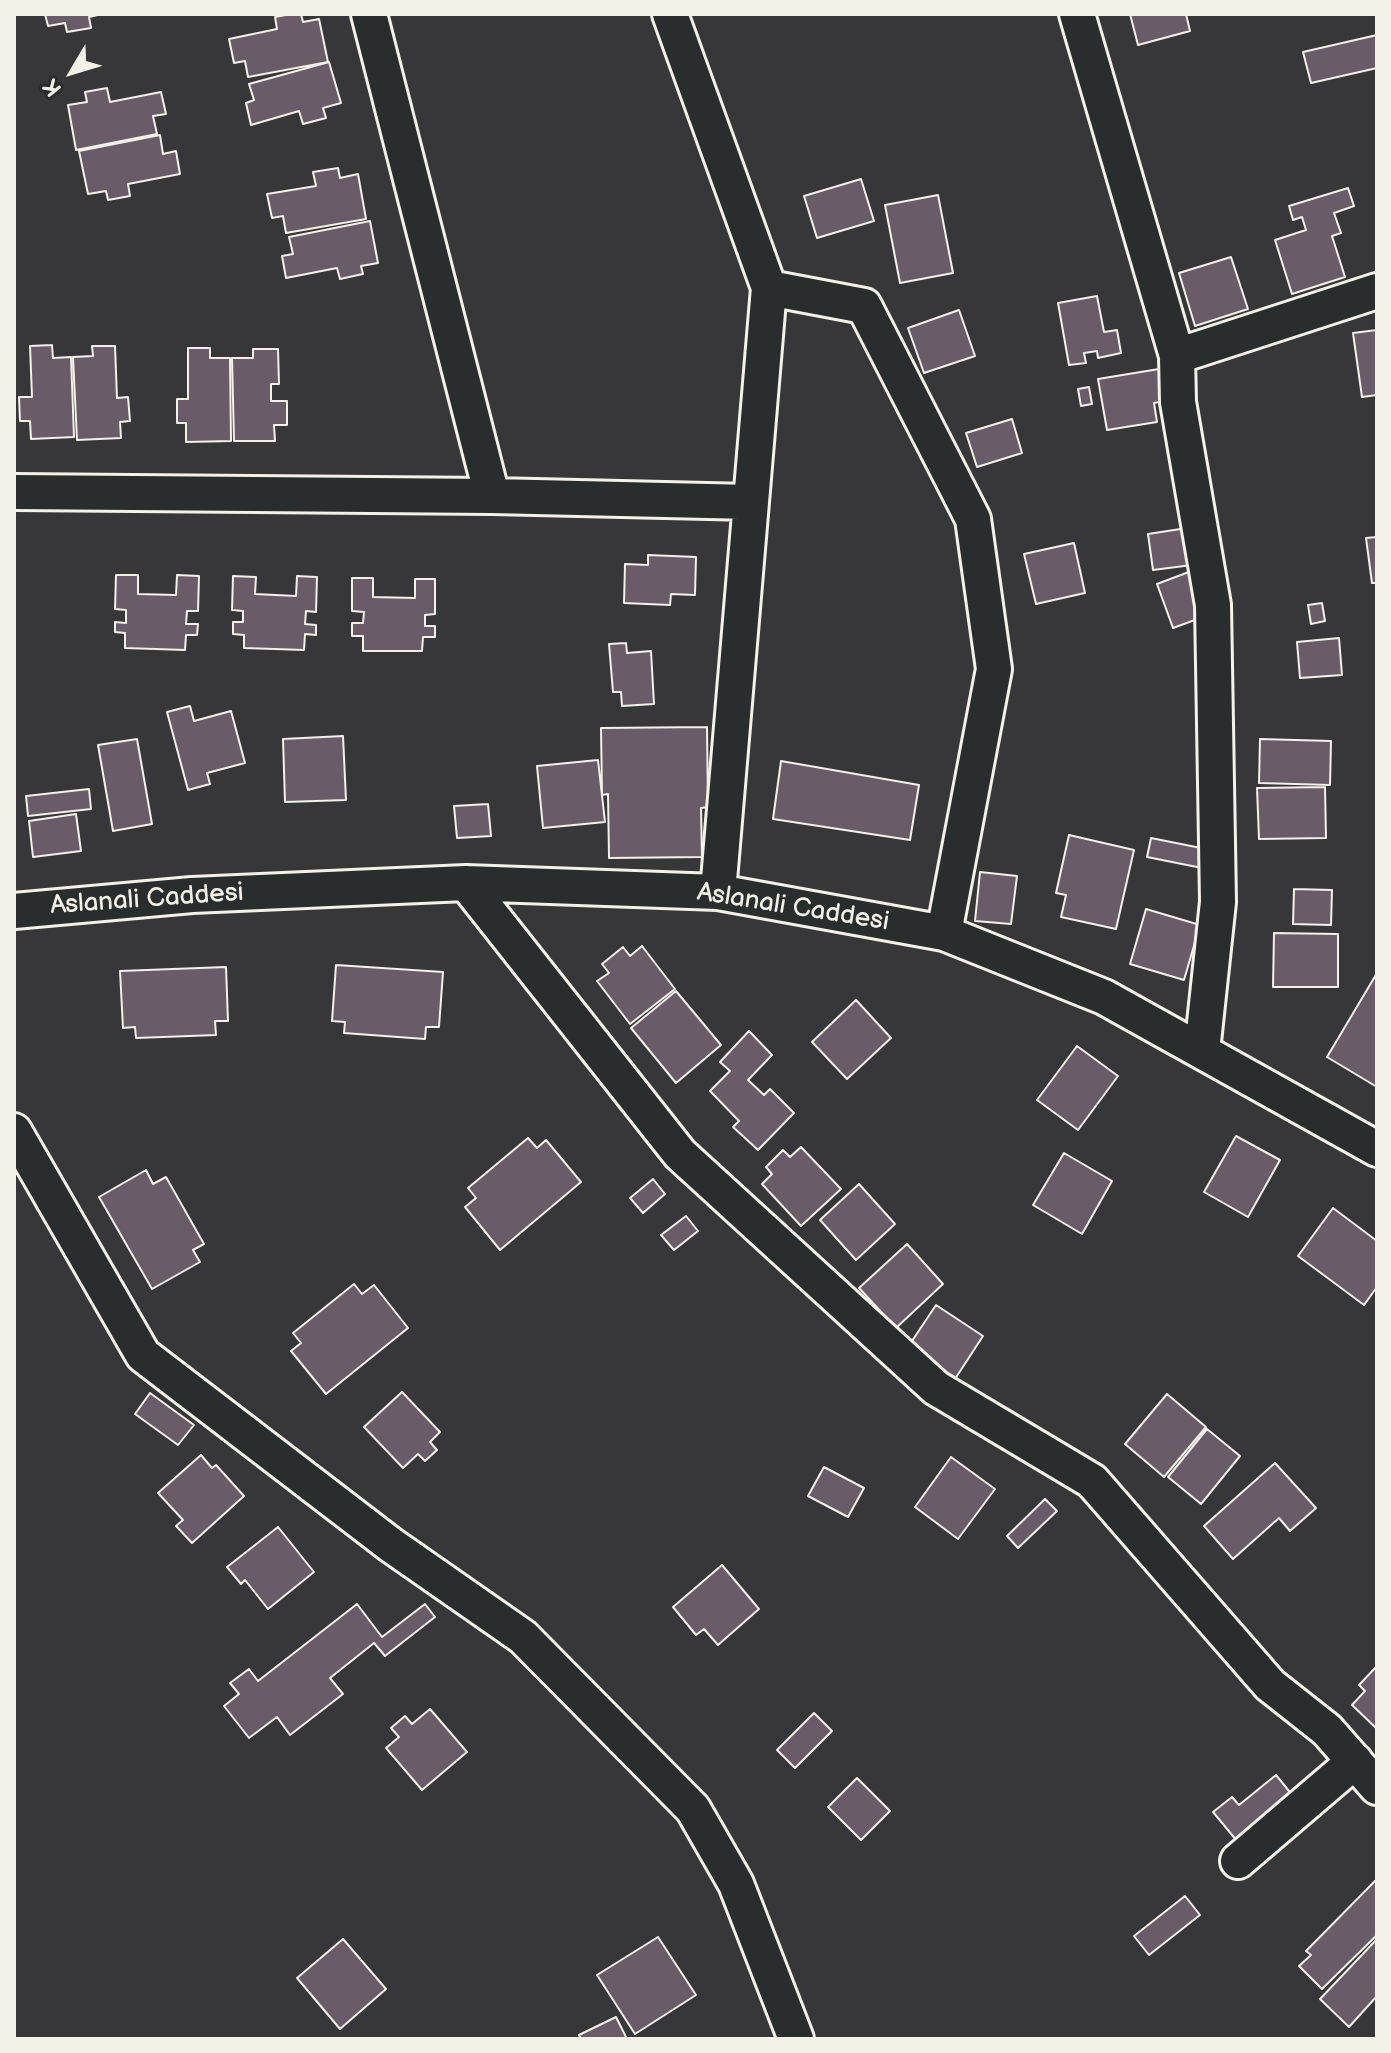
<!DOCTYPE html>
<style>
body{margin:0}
#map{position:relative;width:1391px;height:2053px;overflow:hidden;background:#373639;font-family:"Balsamiq Sans",sans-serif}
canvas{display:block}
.frame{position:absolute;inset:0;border:16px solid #f4f1e8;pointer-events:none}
.north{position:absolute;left:32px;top:32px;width:80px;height:80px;-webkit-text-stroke:6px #2a2d2e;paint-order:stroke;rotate:232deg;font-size:22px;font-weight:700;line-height:32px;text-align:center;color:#f4f1e8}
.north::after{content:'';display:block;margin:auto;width:28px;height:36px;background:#f4f1e8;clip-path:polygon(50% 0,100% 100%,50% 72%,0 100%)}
</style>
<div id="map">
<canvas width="1391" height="2053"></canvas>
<div class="frame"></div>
<div class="north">K</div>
</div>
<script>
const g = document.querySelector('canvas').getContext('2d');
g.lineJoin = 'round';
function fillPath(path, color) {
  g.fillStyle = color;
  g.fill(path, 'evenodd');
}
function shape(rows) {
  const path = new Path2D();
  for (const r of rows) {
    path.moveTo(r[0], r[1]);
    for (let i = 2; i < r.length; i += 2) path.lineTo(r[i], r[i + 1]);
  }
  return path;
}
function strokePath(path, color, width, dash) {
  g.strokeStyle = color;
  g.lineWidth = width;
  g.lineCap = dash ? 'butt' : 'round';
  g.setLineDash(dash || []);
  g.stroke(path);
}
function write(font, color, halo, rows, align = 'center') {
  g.font = font + ' "Balsamiq Sans",sans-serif';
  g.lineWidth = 6;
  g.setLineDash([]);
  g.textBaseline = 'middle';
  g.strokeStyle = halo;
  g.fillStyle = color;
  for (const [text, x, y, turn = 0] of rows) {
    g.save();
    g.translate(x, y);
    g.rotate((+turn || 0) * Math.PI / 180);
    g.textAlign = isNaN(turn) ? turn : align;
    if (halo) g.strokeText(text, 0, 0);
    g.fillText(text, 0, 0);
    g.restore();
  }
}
const building = shape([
 [45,14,102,14,89,17,91,28,67,32,65,23,48,26,45,14],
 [291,14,301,14,303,22,319,19,328,62,248,77,245,61,234,63,229,39,277,29,275,17,291,14],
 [1130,14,1186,14,1190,31,1138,45,1130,14],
 [1377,35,1377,68,1311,83,1303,52,1377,35],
 [329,62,341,103,323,108,326,118,303,124,299,111,251,125,246,103,254,100,249,84,329,62],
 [107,88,110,102,161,92,166,114,153,116,157,134,76,150,68,105,87,102,85,92,107,88],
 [160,135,163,154,176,151,180,174,128,184,130,196,108,200,106,191,88,194,79,151,160,135],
 [338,168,340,178,358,174,366,219,286,233,283,216,272,218,267,194,316,186,313,172,338,168],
 [861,179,874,221,817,238,804,196,861,179],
 [1348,188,1354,206,1334,213,1341,233,1332,236,1345,277,1292,294,1275,240,1306,230,1302,217,1293,220,1289,206,1348,188],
 [938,195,953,273,900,283,885,205,938,195],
 [370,221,378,263,361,266,363,274,340,279,337,268,286,278,282,256,293,254,289,237,370,221],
 [1231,257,1248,309,1195,326,1179,273,1231,257],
 [1097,296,1104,332,1117,330,1121,353,1098,358,1097,351,1084,353,1086,363,1069,365,1058,303,1097,296],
 [959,310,975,356,924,373,908,328,959,310],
 [1377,330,1377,395,1362,397,1353,333,1377,330],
 [52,345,53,358,71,357,74,437,31,439,30,421,20,421,19,397,32,397,30,346,52,345],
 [92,346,115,346,117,398,128,397,130,421,120,422,121,438,77,440,73,357,93,356,92,346],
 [188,348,210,348,210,358,230,358,231,441,186,442,186,423,177,423,177,399,188,399,188,348],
 [253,349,278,349,279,384,271,384,271,401,287,401,287,425,274,425,275,441,234,441,232,358,253,358,253,349],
 [1159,369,1164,401,1154,403,1157,422,1107,430,1098,379,1159,369],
 [1089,387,1092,404,1081,406,1078,389,1089,387],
 [1012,419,1022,453,977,467,966,433,1012,419],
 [1187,528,1192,565,1153,570,1148,534,1187,528],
 [1377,537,1377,583,1372,583,1366,538,1377,537],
 [1074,543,1085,593,1036,604,1024,554,1074,543],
 [648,555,696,557,695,595,671,594,670,605,624,603,625,564,648,565,648,555],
 [1194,570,1203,617,1173,628,1157,584,1194,570],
 [116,575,138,575,138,594,176,595,177,575,199,576,198,611,187,611,186,624,198,624,197,635,186,635,185,650,125,648,125,633,115,632,115,622,126,623,126,610,115,609,116,575],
 [233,576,256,577,255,594,296,596,297,576,317,577,316,612,306,611,305,624,316,625,316,635,305,634,304,650,244,648,244,635,233,634,233,622,243,622,243,611,232,610,233,576],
 [352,578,373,578,373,597,415,598,415,579,435,579,435,614,425,615,425,626,435,626,435,637,423,637,422,651,363,651,363,636,352,636,352,623,363,623,364,612,352,611,352,578],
 [1322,603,1325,621,1311,624,1308,605,1322,603],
 [1339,638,1342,675,1300,678,1297,642,1339,638],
 [626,643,627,653,651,651,654,704,622,706,621,692,613,692,609,644,626,643],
 [190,706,194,721,231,711,245,763,207,773,210,784,188,790,167,712,190,706],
 [707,727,708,807,701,808,702,857,609,858,608,794,602,795,601,728,707,727],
 [343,736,346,800,285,802,283,739,343,736],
 [137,739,152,824,113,831,98,745,137,739],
 [1260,739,1331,741,1330,785,1259,783,1260,739],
 [598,760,605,822,543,828,537,766,598,760],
 [781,761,919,785,910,840,773,819,781,761],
 [1325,787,1326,838,1259,839,1257,788,1325,787],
 [89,789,91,809,28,816,26,796,89,789],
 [488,804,491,836,457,838,454,806,488,804],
 [76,814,81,851,33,857,29,821,76,814],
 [1069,835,1134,850,1116,929,1061,917,1066,895,1056,893,1069,835],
 [1151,838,1206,849,1202,868,1147,857,1151,838],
 [980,872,1017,876,1011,924,975,921,980,872],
 [1294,889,1332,890,1331,925,1293,924,1294,889],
 [1146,909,1200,925,1184,980,1130,964,1146,909],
 [1274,933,1338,934,1338,987,1273,987,1274,933],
 [642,946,675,989,630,1024,597,981,609,973,602,964,623,947,630,956,642,946],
 [336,965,443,972,439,1027,426,1027,425,1039,344,1033,345,1022,332,1021,336,965],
 [226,967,228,1021,215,1021,216,1035,136,1038,135,1027,123,1028,120,971,226,967],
 [1377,973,1377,1087,1327,1057,1377,973],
 [676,991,721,1045,676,1083,631,1028,676,991],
 [856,1000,891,1038,847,1079,812,1042,856,1000],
 [749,1031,772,1055,748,1080,764,1095,770,1089,794,1113,758,1150,733,1127,739,1121,710,1091,730,1071,720,1062,749,1031],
 [1077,1046,1118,1076,1078,1130,1037,1100,1077,1046],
 [1236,1136,1280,1160,1248,1217,1204,1192,1236,1136],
 [528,1138,537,1148,546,1140,581,1182,500,1250,465,1207,476,1198,468,1188,528,1138],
 [801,1147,841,1189,801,1226,762,1184,772,1174,766,1167,783,1150,790,1157,801,1147],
 [1064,1153,1112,1181,1082,1234,1033,1205,1064,1153],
 [146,1170,153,1184,166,1177,204,1244,193,1250,200,1262,152,1289,99,1197,146,1170],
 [653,1179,665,1194,643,1213,630,1198,653,1179],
 [859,1184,895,1224,856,1260,820,1220,859,1184],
 [1333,1208,1377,1241,1377,1287,1364,1305,1298,1256,1333,1208],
 [686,1216,698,1231,674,1250,661,1235,686,1216],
 [907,1244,943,1284,896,1328,859,1288,907,1244],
 [354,1284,362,1294,374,1285,408,1328,326,1394,291,1351,301,1343,293,1333,354,1284],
 [936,1305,983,1336,955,1379,908,1347,936,1305],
 [402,1392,440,1432,430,1442,437,1450,425,1461,418,1454,403,1468,364,1427,402,1392],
 [150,1393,194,1425,178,1445,135,1414,150,1393],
 [1167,1394,1206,1427,1164,1477,1125,1444,1167,1394],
 [1207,1429,1240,1456,1201,1504,1168,1477,1207,1429],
 [201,1455,212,1468,216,1465,244,1496,192,1543,176,1526,183,1520,158,1493,201,1455],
 [951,1457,995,1489,958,1539,915,1507,951,1457],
 [1275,1463,1316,1508,1290,1531,1279,1518,1233,1559,1204,1526,1275,1463],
 [824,1467,864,1488,848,1517,808,1496,824,1467],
 [1045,1499,1057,1511,1018,1548,1007,1536,1045,1499],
 [278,1527,314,1572,268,1609,245,1580,241,1584,227,1567,278,1527],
 [722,1565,759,1609,718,1645,704,1629,696,1635,673,1607,722,1565],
 [357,1604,382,1637,425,1604,435,1617,385,1656,374,1643,330,1678,343,1694,290,1735,277,1717,249,1738,224,1706,239,1694,230,1683,249,1669,258,1681,357,1604],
 [1377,1666,1377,1729,1352,1705,1365,1691,1359,1685,1377,1666],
 [430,1709,467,1752,422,1790,386,1748,399,1737,391,1728,405,1716,412,1724,430,1709],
 [814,1713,832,1731,795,1768,777,1750,814,1713],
 [1276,1775,1293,1796,1237,1841,1213,1812,1232,1797,1239,1805,1276,1775],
 [857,1778,890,1811,861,1840,828,1807,857,1778],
 [1375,1881,1377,1883,1377,1935,1322,1989,1299,1966,1311,1955,1306,1951,1375,1881],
 [1185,1896,1200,1915,1149,1955,1134,1936,1185,1896],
 [658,1937,696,1995,635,2034,597,1975,658,1937],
 [343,1939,386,1989,340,2029,297,1978,343,1939],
 [1377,1939,1377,1996,1349,2027,1320,1999,1377,1939],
 [616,2017,627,2039,581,2039,579,2035,616,2017]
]);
fillPath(building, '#695b67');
strokePath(building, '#f4f1e8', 2);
const minor = shape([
 [670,14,769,288,751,502],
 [1077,14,1177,356],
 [769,288,864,306,973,519,994,669,944,933],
 [14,492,492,496,369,14],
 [492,496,751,502,718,892],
 [466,883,680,1154,936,1388,1092,1481,1270,1685,1327,1730,1377,1787],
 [14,911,192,895,466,883,718,892,944,933,1104,997,1377,1149],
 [1202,1051,1218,902,1213,605,1178,402,1177,356,1377,291],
 [14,1131,143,1355,391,1545,523,1637,693,1809,736,1884,796,2039],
 [1238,1861,1355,1761]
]);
strokePath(minor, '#f4f1e8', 40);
strokePath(minor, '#2a2d2e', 34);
write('26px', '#f4f1e8', '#2a2d2e', [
 ["Aslanali Caddesi",147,900,-4],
 ["Aslanali Caddesi",793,908,9]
]);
</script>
